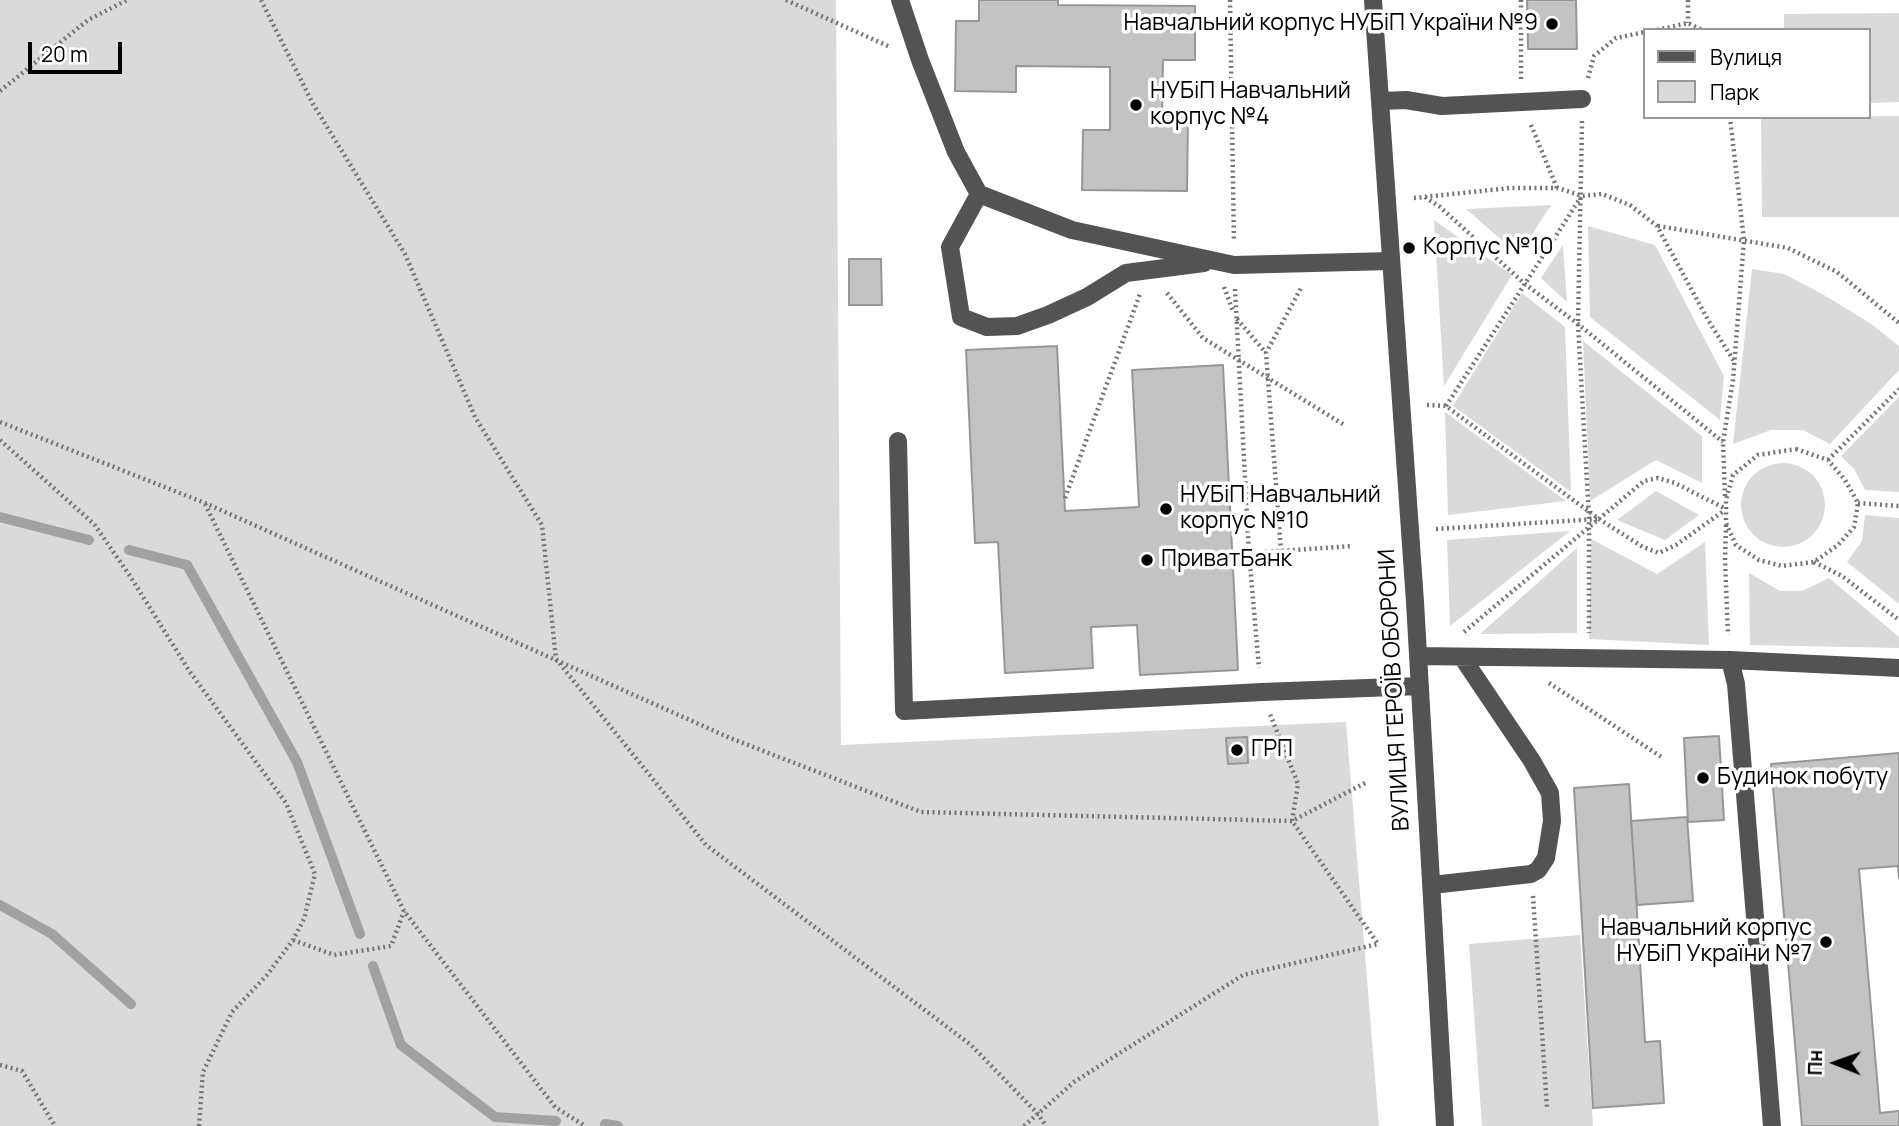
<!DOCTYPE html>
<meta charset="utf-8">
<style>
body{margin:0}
#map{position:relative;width:1899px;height:1126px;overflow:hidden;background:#fff;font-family:Manrope,sans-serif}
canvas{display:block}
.legend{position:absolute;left:1643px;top:28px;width:228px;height:91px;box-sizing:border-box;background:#fff;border:2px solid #999;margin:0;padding:9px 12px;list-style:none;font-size:21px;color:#000}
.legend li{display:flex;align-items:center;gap:14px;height:35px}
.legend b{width:35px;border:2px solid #999}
.north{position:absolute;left:1801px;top:1028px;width:70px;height:70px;-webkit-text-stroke:5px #fff;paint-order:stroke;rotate:271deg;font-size:19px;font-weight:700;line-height:28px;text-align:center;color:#000}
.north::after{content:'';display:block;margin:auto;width:24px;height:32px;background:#000;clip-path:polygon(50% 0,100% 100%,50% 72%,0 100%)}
.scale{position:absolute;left:28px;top:42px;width:94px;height:32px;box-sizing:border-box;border:4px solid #000;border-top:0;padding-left:9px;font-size:21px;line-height:24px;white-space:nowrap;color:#000;-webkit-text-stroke:5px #fff;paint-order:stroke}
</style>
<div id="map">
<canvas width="1899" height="1126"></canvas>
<ul class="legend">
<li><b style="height:9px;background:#535353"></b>Вулиця</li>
<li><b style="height:19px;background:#dadada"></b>Парк</li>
</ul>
<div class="north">Пн</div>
<div class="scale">20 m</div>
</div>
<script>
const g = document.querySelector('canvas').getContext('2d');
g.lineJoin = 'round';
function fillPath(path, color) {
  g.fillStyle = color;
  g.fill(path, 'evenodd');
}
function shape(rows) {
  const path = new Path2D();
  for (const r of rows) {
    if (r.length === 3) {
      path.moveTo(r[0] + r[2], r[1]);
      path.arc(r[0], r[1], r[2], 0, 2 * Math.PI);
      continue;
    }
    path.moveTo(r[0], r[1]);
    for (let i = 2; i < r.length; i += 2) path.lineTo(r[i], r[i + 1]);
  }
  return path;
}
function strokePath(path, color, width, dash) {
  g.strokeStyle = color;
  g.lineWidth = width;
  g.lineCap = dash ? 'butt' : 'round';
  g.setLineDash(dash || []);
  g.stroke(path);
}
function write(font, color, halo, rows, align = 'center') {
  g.font = font + ' Manrope,sans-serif';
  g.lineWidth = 7;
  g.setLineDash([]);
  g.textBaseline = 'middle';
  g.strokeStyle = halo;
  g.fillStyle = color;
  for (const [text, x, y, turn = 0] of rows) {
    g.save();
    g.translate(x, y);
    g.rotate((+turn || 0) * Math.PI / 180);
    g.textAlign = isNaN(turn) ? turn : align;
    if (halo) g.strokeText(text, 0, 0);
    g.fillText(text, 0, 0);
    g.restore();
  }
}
fillPath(shape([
 [0,0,836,0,841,745,1346,722,1379,1126,0,1126],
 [1899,13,1899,102,1869,103,1869,30,1784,30,1784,14],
 [1899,116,1899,217,1762,217,1761,117],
 [1551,205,1519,255,1466,209],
 [1434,220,1512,275,1444,386],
 [1588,226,1655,245,1724,376,1720,420,1590,317],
 [1563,245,1567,302,1541,278],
 [1752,269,1784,274,1824,295,1870,323,1899,346,1899,370,1830,444,1803,430,1771,430,1733,444],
 [1522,293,1565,327,1571,492,1453,406],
 [1583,341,1702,436,1702,483,1656,460,1590,501],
 [1899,397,1899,492,1865,490,1854,469,1841,456],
 [1445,412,1566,501,1448,515],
 [1783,505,42],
 [1656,491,1699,515,1665,540,1617,520],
 [1865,515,1899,518,1899,604,1847,562,1862,541],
 [1570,531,1450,626,1447,540],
 [1591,539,1657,574,1705,542,1709,645,1589,639],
 [1577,548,1577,633,1480,634],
 [1749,573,1780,591,1802,591,1829,578,1899,637,1899,648,1750,645],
 [1580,935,1593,1126,1482,1126,1469,944]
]), '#dadada');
strokePath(shape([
 [0,517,89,540],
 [129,550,187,565,297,762,360,934],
 [0,905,52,934,131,1004],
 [373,966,401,1045,495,1117,556,1121],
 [605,1124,618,1126]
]), '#a1a1a1', 10);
const building = shape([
 [979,0,1058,0,1058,5,1195,6,1195,60,1163,60,1162,119,1188,119,1187,191,1082,190,1083,130,1110,130,1110,67,1016,66,1016,92,955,91,956,21,979,21,979,0],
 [1527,0,1576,0,1577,49,1528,49,1527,0],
 [849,259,881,259,882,305,849,305,849,259],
 [1057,346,1065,511,1139,507,1132,370,1223,365,1238,670,1140,675,1137,625,1091,627,1093,668,1005,673,998,542,975,543,966,350,1057,346],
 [1719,736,1724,820,1688,822,1684,738,1719,736],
 [1247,737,1248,763,1228,764,1226,738,1247,737],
 [1899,753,1899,878,1898,866,1859,869,1880,1113,1899,1111,1899,1126,1802,1126,1771,764,1899,753],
 [1629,784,1645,1042,1660,1041,1664,1103,1593,1108,1574,788,1629,784],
 [1687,817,1693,901,1637,905,1631,821,1687,817]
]);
fillPath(building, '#c3c3c3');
strokePath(building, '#979797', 2);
strokePath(shape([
 [261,0,313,104,405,254,475,417,542,525,556,659,706,845,971,1045,1038,1114,1046,1126],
 [786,0,890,47],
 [1230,0,1234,242],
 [1521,0,1521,80],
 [1688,0,1688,23],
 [1657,30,1688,23,1702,30],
 [1588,78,1594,56,1616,38,1645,32],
 [0,91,88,20,127,0],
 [1582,121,1578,324,1589,518,1589,633],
 [1531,125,1557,188],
 [1425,197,1440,207,1525,284,1578,324,1723,442],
 [1414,198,1510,188,1558,188,1582,196,1602,194,1630,205,1657,226,1708,320,1734,361],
 [1658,226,1788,248,1837,272,1899,323],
 [1224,287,1233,311],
 [1235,289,1249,553,1259,668],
 [1167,293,1203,338,1346,426],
 [1237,319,1266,353],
 [1427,405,1446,406,1599,519,1643,547,1659,553,1676,545,1725,510],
 [1446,406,1581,197],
 [0,422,205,503,730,738,921,812,1292,821,1367,782],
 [0,440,94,524,130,576,190,672,286,803,315,874,304,919,293,940,267,975,232,1012,203,1072,199,1126],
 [1796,449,1828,460,1845,480,1858,503,1854,527,1838,545,1814,562,1782,566,1759,560,1736,545,1726,523,1726,500,1733,475,1758,455,1796,449],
 [1828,460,1899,389],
 [1725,496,1723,442,1733,380,1744,240,1730,117],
 [1065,498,1140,294],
 [1858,503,1899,506],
 [205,504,404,911,555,1107,585,1126],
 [1726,525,1725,560,1728,635],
 [1436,529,1598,519],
 [1281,551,1266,353,1301,288],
 [1249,553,1353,546],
 [1814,562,1842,576,1899,620],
 [1464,632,1644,481,1658,478,1675,483,1726,509],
 [1549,683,1663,758],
 [1533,896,1547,1108],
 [293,940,334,955,391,946,404,911],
 [0,1065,22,1071,55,1126],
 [1024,1126,1074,1082,1243,975,1378,944,1292,821,1298,784,1270,714]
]), '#757575', 4.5, [2, 3.5]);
strokePath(shape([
 [900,0,920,60,956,152,979,194,1072,230,1234,265,1391,261],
 [1373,0,1415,602,1445,1126],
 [1380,101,1406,100,1442,106,1582,99],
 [979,194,950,247,961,317,987,327,1017,326,1048,315,1087,297,1126,273,1204,263],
 [898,441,904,711,1262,692,1420,686],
 [1418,656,1730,660,1899,668],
 [1730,660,1736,684,1772,1126],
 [1432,885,1531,874,1538,870,1546,858,1552,821,1550,793,1532,761,1462,657]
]), '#535353', 18);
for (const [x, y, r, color] of [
 [1552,24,7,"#000"],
 [1136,105,7,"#000"],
 [1409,248,7,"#000"],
 [1166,509,7,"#000"],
 [1147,560,7,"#000"],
 [1237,750,7,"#000"],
 [1703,778,7,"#000"],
 [1826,942,7,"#000"]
]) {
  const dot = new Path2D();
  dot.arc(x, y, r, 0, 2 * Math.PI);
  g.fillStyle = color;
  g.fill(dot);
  strokePath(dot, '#fff', 2.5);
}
write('23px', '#000', '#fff', [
 ["Навчальний корпус НУБіП України №9",1538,24,"right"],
 ["НУБіП Навчальний",1150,92],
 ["корпус №4",1150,118],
 ["Корпус №10",1423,248],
 ["НУБіП Навчальний",1180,496],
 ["корпус №10",1180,522],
 ["ПриватБанк",1161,560],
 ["ГРП",1251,750],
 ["Будинок побуту",1717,778],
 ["Навчальний корпус",1812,929,"right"],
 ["НУБіП України №7",1812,955,"right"]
], 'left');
write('23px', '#000', '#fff', [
 ["ВУЛИЦЯ ГЕРОЇВ ОБОРОНИ",1395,690,-93]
]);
</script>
